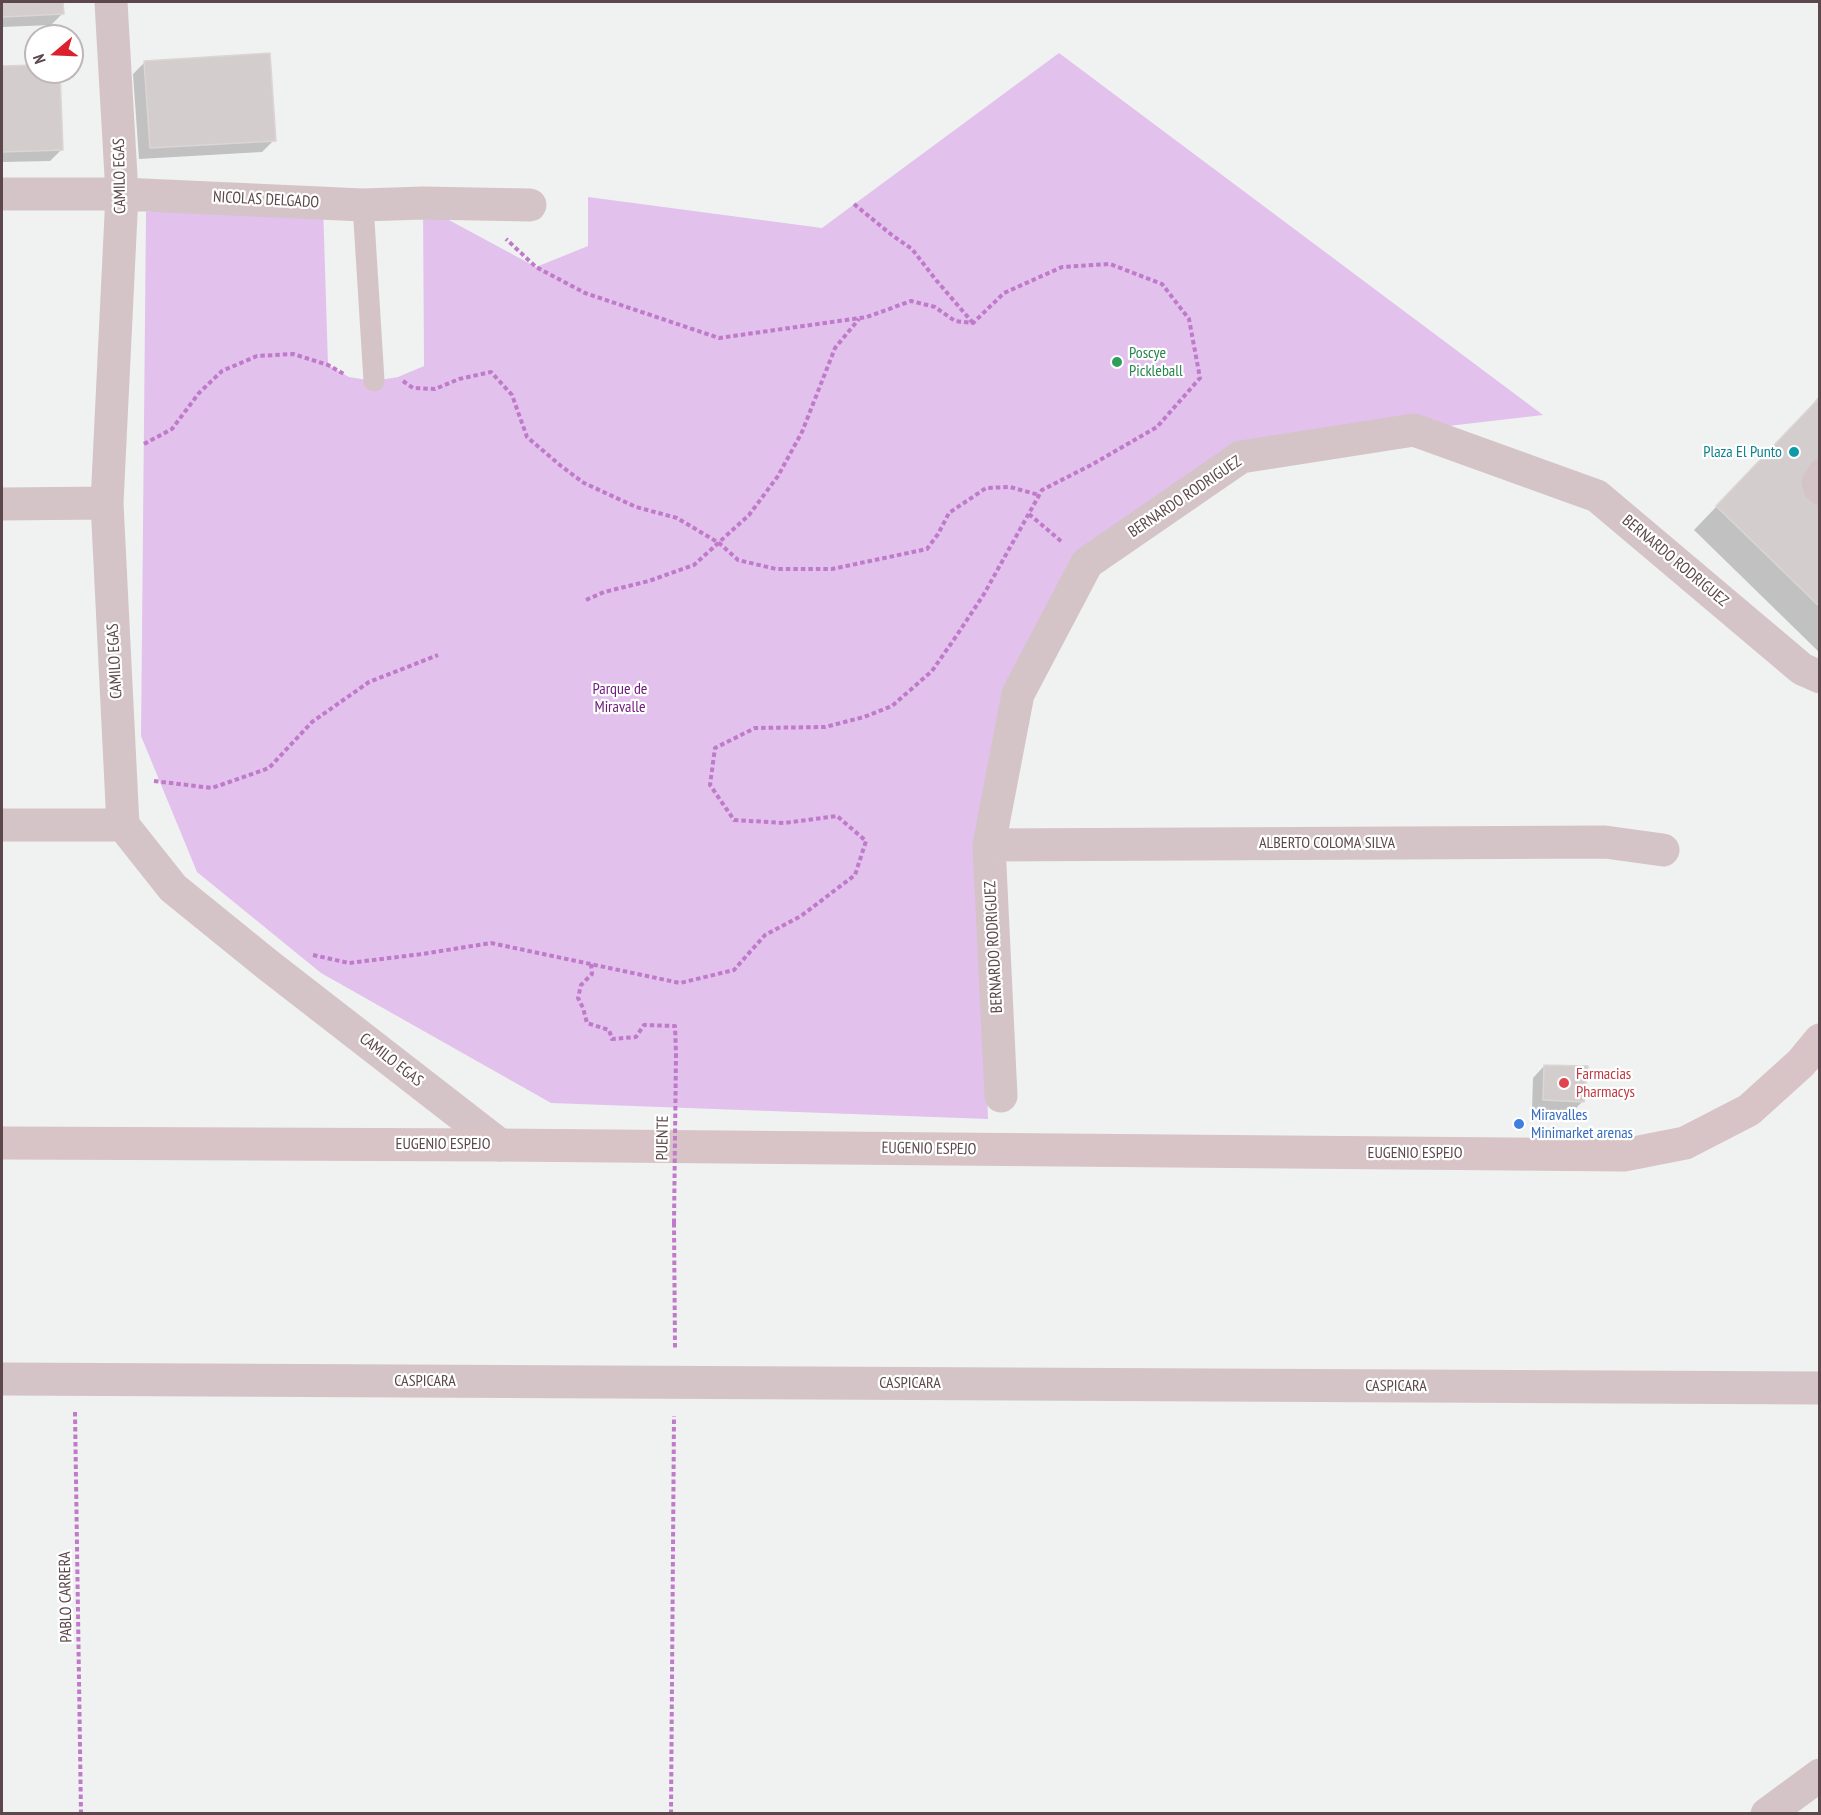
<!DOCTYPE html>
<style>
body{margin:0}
#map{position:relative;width:1821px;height:1815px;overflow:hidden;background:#f0f2f1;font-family:"PT Sans Narrow",sans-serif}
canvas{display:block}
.frame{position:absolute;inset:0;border:3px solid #5c484c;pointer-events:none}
.north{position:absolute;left:24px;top:24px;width:60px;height:60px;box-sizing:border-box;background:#fff;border:2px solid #beb6b7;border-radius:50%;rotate:251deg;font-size:16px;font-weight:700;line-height:24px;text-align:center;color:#5c484c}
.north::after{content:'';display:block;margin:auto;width:21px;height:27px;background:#db212e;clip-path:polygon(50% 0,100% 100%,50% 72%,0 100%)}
</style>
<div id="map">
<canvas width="1821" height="1815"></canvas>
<div class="frame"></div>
<div class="north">N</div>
</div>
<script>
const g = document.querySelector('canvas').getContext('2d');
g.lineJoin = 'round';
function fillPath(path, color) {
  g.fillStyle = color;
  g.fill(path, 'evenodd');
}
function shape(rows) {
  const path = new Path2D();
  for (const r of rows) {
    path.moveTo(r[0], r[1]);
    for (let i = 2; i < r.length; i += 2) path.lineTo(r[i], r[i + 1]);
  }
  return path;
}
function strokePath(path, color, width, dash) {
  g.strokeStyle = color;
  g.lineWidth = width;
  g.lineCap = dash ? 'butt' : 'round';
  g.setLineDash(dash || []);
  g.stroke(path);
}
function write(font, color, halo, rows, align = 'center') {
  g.font = font + ' "PT Sans Narrow",sans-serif';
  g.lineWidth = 4.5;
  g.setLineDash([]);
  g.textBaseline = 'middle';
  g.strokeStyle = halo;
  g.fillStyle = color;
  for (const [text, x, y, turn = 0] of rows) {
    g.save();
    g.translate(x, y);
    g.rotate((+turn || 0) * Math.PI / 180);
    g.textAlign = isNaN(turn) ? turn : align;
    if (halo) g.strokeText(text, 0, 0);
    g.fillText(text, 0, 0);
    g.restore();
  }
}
fillPath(shape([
 [1059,53,1543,415,1414,430,1249,455,1101,554,1021,687,979,845,988,1119,551,1103,321,973,197,872,141,736,146,212,323,204,328,365,349,377,374,381,398,377,424,366,423,206,536,267,588,246,588,197,822,228]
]), '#e2c1ed');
fillPath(shape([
 [2,2,62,2,62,14,51,25,2,27],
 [145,62,274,140,262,152,139,159,133,74],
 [36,66,36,72,59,72,62,149,50,161,2,162,2,67],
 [1820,395,1820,653,1694,530,1806,413],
 [1544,1066,1583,1101,1571,1113,1532,1111,1533,1078]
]), '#0003');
const building = shape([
 [2,2,63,2,64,14,2,17,2,2],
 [270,53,276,141,150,148,144,61,270,53],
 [36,65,36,72,60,72,63,150,2,152,2,66,36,65],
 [1820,397,1820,607,1716,506,1820,397],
 [1544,1065,1588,1066,1584,1102,1543,1100,1544,1065]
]);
fillPath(building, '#d4cdce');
strokePath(building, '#dbd5d4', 1.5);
strokePath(shape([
 [854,204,893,236,912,249,936,280,973,323],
 [403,381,413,388,435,389,459,379,491,372,512,395,527,437,561,466,584,483,636,507,677,518,719,543,738,560,776,569,832,569,927,549,938,534,949,513,986,488,1010,487,1039,495],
 [144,444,172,429,199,393,222,371,257,356,293,354,328,365,344,374],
 [1029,514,1062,542],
 [586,600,604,592,649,581,694,565,749,515,778,476,802,432,835,348,859,319],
 [154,781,212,788,269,768,312,722,369,682,438,655],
 [313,955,349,963,422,954,491,943,680,983,734,970,765,935,801,916,855,875,866,841,837,816,784,823,734,820,710,785,715,748,755,728,825,727,864,717,892,706,932,671,957,635,984,594,1042,490,1093,464,1157,427,1200,378,1189,319,1162,284,1110,264,1062,267,1004,293,973,323,955,321,935,307,911,301,867,317,719,338,585,293,536,267,506,239],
 [591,964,592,974,581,985,578,998,583,1008,587,1023,609,1030,612,1039,636,1037,644,1025,675,1026,676,1054],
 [674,1223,675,1348],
 [75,1412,81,1814],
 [671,1814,674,1416]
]), '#c07aca', 4, [4.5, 3]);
strokePath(shape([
 [363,205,374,381],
 [1820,469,1812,482,1814,490,1820,495]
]), '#d4c4c7', 21);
strokePath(shape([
 [111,2,122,194,107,503,123,825,173,888,268,965,500,1145],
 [2,194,122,194,363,205,423,203,530,205],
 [2,504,107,503],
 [2,825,123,825],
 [989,845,1605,842,1663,850],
 [1001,1096,989,845,1018,694,1087,563,1241,457,1414,430,1597,496,1802,669,1820,677],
 [2,1379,1820,1388],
 [1767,1814,1820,1775]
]), '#d4c4c7', 33);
strokePath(shape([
 [2,1143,500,1145,1624,1155,1685,1143,1749,1110,1801,1063,1820,1040]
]), '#d8c3c6', 33);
strokePath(shape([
 [674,1223,676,1054]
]), '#c07aca', 4, [4.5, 3]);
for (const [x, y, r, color] of [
 [1117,362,6,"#2e9e5b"],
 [1794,452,6,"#0f9aa8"],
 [1564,1083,6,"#e0444e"],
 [1519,1124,6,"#3f7fe0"]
]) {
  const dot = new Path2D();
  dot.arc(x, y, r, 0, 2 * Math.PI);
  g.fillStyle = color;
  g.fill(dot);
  strokePath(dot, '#fff', 2);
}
write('16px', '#5c484c', '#fff', [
 ["CAMILO EGAS",120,176,-91],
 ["NICOLAS DELGADO",266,200,3],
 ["BERNARDO RODRIGUEZ",1185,497,-34],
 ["BERNARDO RODRIGUEZ",1675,561,40],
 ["CAMILO EGAS",115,661,-93],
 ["ALBERTO COLOMA SILVA",1327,843],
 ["BERNARDO RODRIGUEZ",994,947,-93],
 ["CAMILO EGAS",391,1060,38],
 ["PUENTE",663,1138,-89],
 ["EUGENIO ESPEJO",443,1144],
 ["EUGENIO ESPEJO",929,1149,1],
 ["EUGENIO ESPEJO",1415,1153],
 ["CASPICARA",425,1381],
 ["CASPICARA",910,1383],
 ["CASPICARA",1396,1386],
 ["PABLO CARRERA",66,1597,-91]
]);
write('16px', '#27864d', '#fff', [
 ["Poscye",1129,353],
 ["Pickleball",1129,371]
], 'left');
write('16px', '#0d838f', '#fff', [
 ["Plaza El Punto",1782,452]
], 'right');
write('16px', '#6f1b7b', '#fff', [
 ["Parque de",620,689],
 ["Miravalle",620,707]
]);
write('16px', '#be3a42', '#fff', [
 ["Farmacias",1576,1074],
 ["Pharmacys",1576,1092]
], 'left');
write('16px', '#366cbe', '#fff', [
 ["Miravalles",1531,1115],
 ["Minimarket arenas",1531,1133]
], 'left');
</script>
